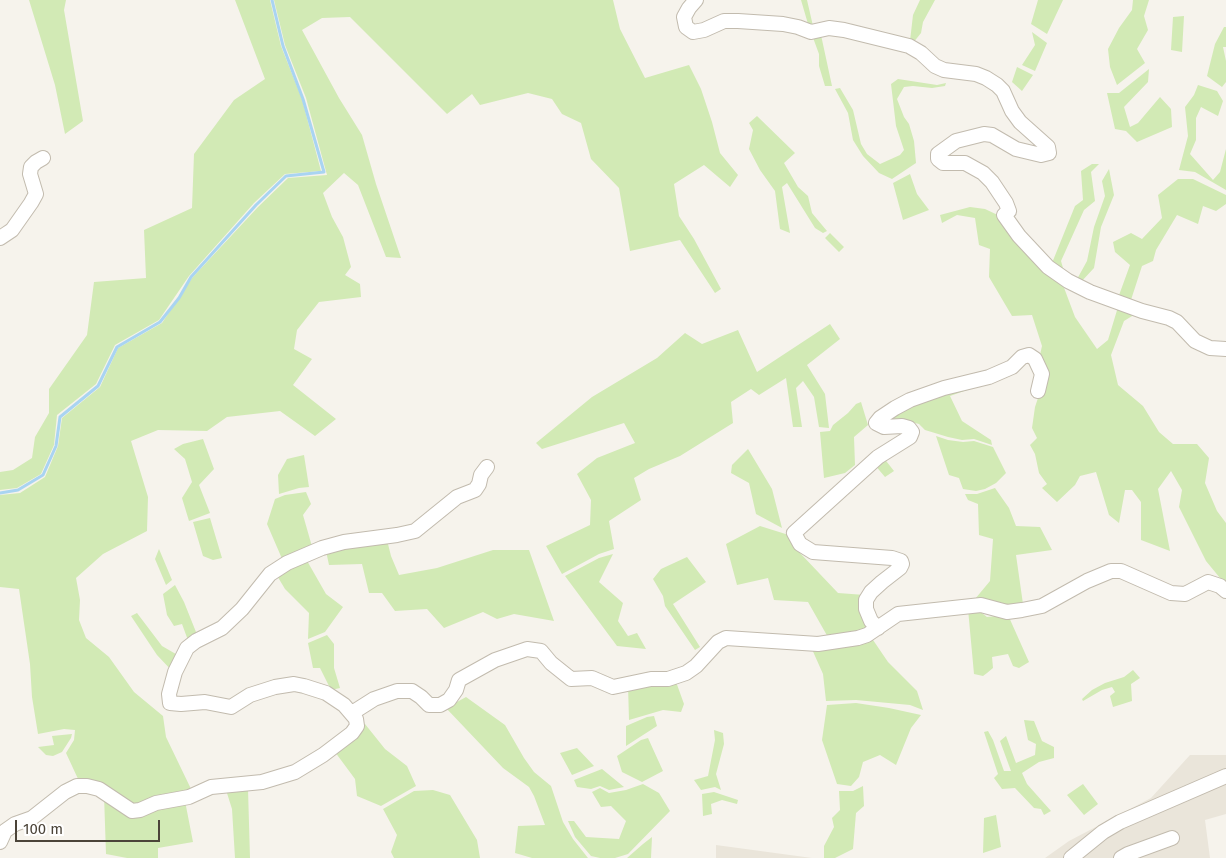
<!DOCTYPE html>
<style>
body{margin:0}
#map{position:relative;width:1226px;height:858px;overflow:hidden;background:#f6f3ec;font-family:"Fira Sans",sans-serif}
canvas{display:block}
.scale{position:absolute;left:15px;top:820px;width:145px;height:22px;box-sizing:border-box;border:2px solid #4b4439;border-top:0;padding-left:6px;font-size:15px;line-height:18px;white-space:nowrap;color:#4b4439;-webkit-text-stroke:4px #fff;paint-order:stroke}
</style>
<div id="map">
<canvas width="1226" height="858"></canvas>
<div class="scale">100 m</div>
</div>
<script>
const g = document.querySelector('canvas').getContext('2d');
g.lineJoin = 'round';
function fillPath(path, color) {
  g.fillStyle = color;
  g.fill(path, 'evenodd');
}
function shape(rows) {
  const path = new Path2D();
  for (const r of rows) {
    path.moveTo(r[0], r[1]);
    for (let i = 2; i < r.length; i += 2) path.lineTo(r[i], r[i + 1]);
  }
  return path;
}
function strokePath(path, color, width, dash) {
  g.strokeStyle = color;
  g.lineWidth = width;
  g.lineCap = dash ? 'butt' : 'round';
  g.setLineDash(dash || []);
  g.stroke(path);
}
fillPath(shape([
 [1190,755,1226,755,1226,814,1205,820,1210,858,1045,858,1069,841,1151,798],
 [716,845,812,858,716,858]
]), '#eae5da');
fillPath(shape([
 [29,0,66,0,64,10,83,121,65,134,55,85],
 [235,0,270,0,281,46,302,99,321,171,285,174,254,203,189,276,159,320,115,345,96,384,57,415,54,445,41,474,17,488,0,490,0,472,13,470,32,458,35,437,49,413,49,389,87,335,94,282,146,278,144,230,192,208,194,154,234,100,265,79],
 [274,0,613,0,620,29,645,78,689,65,701,89,712,122,720,153,738,175,730,187,704,165,674,184,679,216,694,239,721,289,715,293,680,240,630,251,619,188,591,159,581,123,562,114,552,99,528,93,480,105,472,94,447,114,350,17,322,18,302,30,339,98,362,135,376,184,401,258,386,257,358,185,344,173,323,193,332,217,343,237,351,267,345,275,360,284,361,297,319,302,297,330,294,349,312,359,293,385,336,419,315,436,280,411,227,417,207,431,158,430,131,441,148,497,147,531,103,554,76,578,80,600,79,620,86,638,109,657,134,692,163,716,166,737,192,791,138,806,79,781,66,753,74,740,75,730,64,729,38,734,32,697,30,664,19,589,0,587,0,495,20,493,45,477,58,446,62,418,100,387,118,348,162,323,192,278,258,207,288,178,327,175,306,98,285,45],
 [801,0,807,0,813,26,808,24],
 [920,0,935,0,923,22,921,33,913,43,910,41,913,15],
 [1038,0,1063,0,1047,34,1031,24],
 [1133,0,1149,0,1144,16,1148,30,1137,49,1145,63,1117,85,1110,67,1108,49,1119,28,1132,10],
 [1184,16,1182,52,1171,50,1173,17],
 [1224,27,1226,27,1226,47,1223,47,1226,61,1226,82,1222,87,1207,76,1215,44],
 [1032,32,1047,43,1035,71,1022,65,1035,45],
 [812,35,821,35,832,86,825,86,819,66,819,54],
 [1017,67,1033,75,1022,91,1012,82],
 [1149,69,1148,82,1124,107,1130,127,1138,123,1160,97,1171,109,1172,127,1137,142,1126,131,1115,129,1107,93,1119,93],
 [898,79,937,85,946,83,945,86,932,88,913,86,904,87,897,99,904,117,909,124,914,141,916,163,892,179,879,173,863,156,853,140,848,113,835,89,840,88,853,110,861,144,867,154,880,164,900,155,904,150,896,126,891,84],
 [1198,85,1217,91,1223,101,1218,116,1201,107,1196,118,1196,140,1190,154,1213,180,1220,172,1226,149,1226,190,1195,172,1179,170,1188,136,1185,107,1194,95],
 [757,116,795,153,784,163,798,187,808,196,812,213,827,231,823,233,815,228,787,183,782,187,790,233,780,229,775,191,760,170,749,149,753,130,749,123],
 [1092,164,1099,164,1091,172,1095,201,1084,210,1061,261,1065,275,1052,263,1075,206,1083,200,1081,171],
 [1109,169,1114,195,1101,227,1094,268,1081,282,1076,281,1087,261,1094,227,1105,196,1102,181],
 [910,174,917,194,929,210,903,220,893,183],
 [1178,179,1193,179,1226,195,1226,204,1216,211,1203,206,1198,224,1177,215,1156,250,1153,261,1142,266,1130,303,1118,298,1130,265,1115,252,1113,242,1131,233,1142,239,1162,218,1158,195],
 [970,207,985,209,1002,217,1063,285,1075,317,1097,349,1108,340,1118,307,1137,313,1124,321,1111,355,1118,385,1143,406,1159,432,1173,444,1197,444,1209,458,1205,483,1217,511,1226,523,1226,581,1220,578,1206,561,1179,507,1182,490,1171,471,1158,489,1170,551,1141,540,1141,502,1132,490,1125,490,1119,523,1109,515,1096,472,1080,476,1075,485,1057,502,1042,488,1047,484,1039,473,1035,454,1030,445,1037,438,1032,428,1035,407,1045,377,1039,359,1042,346,1032,315,1012,316,989,277,990,249,979,245,975,218,957,215,942,223,940,215],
 [830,233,844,247,839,252,825,238],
 [830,324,840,339,807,365,825,394,829,428,819,427,814,397,803,381,796,388,802,427,793,427,786,378,759,395,751,389,731,402,733,423,680,456,649,469,634,478,641,500,609,521,614,549,599,554,562,574,546,546,590,525,591,500,577,474,597,458,635,443,624,423,542,449,536,443,592,397,657,358,685,333,702,344,738,330,757,372],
 [968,385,970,389,950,396,962,421,991,440,992,445,974,439,962,440,948,437,925,430,919,424,907,421,888,424,884,419,895,410],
 [861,402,868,425,854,437,855,465,845,473,824,478,820,432,830,431,833,425,848,413,856,404],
 [936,436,948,440,963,442,974,441,993,447,1006,473,996,483,985,489,976,491,963,489,959,478,949,475],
 [203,439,214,469,199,485,210,513,189,521,182,498,192,482,185,459,174,449,183,444],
 [748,449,772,489,782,528,756,514,749,483,731,473,732,465],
 [304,455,309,487,299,488,279,494,278,475,287,459],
 [883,457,894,471,885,477,874,464],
 [995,488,1009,508,1016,526,1040,527,1052,550,1016,555,1023,604,1014,606,975,599,990,581,993,539,979,535,978,504,968,500,965,494,977,494],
 [306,492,311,504,303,515,313,550,283,561,267,524,275,499,285,495],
 [210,518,222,558,213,560,203,556,193,522],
 [760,526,792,536,800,553,838,593,865,595,871,628,829,639,808,602,774,600,768,578,737,585,726,544],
 [387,540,391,556,399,575,437,568,493,550,529,550,554,621,514,614,497,619,483,612,444,628,427,609,395,611,382,593,369,593,362,564,329,565,326,551],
 [159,549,172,580,166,585,155,559],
 [613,554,599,582,623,603,618,621,628,636,637,633,646,649,617,646,565,576,599,558],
 [687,557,706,582,673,604,700,647,695,650,665,606,663,596,653,579,661,569],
 [306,559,326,594,343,607,325,632,308,639,309,613,285,589,276,574],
 [175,585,184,602,198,637,189,643,182,624,174,626,167,615,163,594],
 [968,609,978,610,987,617,1008,615,1029,662,1019,668,1013,666,1008,654,992,657,993,668,987,673,983,676,974,674],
 [137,613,162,646,181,657,173,672,157,655,131,616],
 [327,635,334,644,334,668,340,688,331,690,320,668,313,668,308,643],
 [871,637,888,662,917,691,923,710,910,705,856,700,826,701,823,674,811,647],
 [1133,670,1140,678,1131,684,1132,701,1113,707,1110,696,1115,692,1112,687,1102,690,1083,701,1082,699,1092,690,1105,683,1124,677],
 [675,679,684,704,681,712,663,710,629,720,628,685],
 [466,697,505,725,524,758,534,772,551,786,563,822,573,839,588,858,532,858,515,853,518,826,545,825,534,796,529,787,503,768,446,708],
 [856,703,889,708,921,715,911,728,896,765,880,755,863,762,859,777,851,786,837,784,822,740,827,705],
 [654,716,657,726,626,746,626,726,647,717],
 [1024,720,1034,721,1042,741,1054,747,1054,758,1039,762,1022,773,1027,784,1051,811,1044,815,1041,809,1034,808,1015,788,1002,789,994,778,998,774,984,732,988,731,993,740,1004,771,1011,771,1000,741,1006,736,1016,763,1035,755,1036,744,1028,740],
 [365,724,385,749,407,766,416,786,381,806,357,796,355,779,335,752,353,740],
 [714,730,723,733,724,744,716,774,721,790,715,787,701,790,694,780,708,776,715,740],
 [72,734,71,738,62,752,53,756,46,755,38,747,54,745,52,736],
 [648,738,663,771,642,782,622,772,617,756,641,740],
 [577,748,594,766,572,775,560,753],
 [602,769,624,787,609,790,600,786,591,789,577,787,574,780],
 [643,784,659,793,670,811,628,854,615,858,600,858,591,856,575,837,568,821,574,821,586,837,619,839,626,821,611,806,601,807,592,792,600,788,609,793,626,790],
 [1083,784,1098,804,1084,815,1067,795],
 [863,786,864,806,856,813,853,849,835,858,824,858,824,846,834,827,832,818,840,810,839,791,853,791],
 [248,789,250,858,235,858,232,809,226,790],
 [433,790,450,795,477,840,480,858,394,858,391,852,397,835,383,809,414,791],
 [714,792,738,800,737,804,722,800,711,804,712,814,703,816,702,794],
 [104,795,128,811,185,801,193,842,158,848,158,858,127,858,106,854],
 [996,815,1001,847,983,853,984,818],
 [652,837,651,858,627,858,643,844]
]), '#d2eab5');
strokePath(shape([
 [0,493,18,490,43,475,56,446,60,417,98,386,117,347,160,322,179,298,191,277,256,205,286,176,324,172,303,99,283,46,272,0]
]), '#a9d4f2', 3);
const minor = shape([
 [696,0,689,8,684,17,686,27,693,32,704,30,724,21,738,21,783,24,798,27,811,32,829,28,844,30,909,46,921,53,935,66,944,70,976,74,986,78,997,85,1003,91,1012,111,1020,122,1048,147,1049,153,1041,155,1016,149,992,135,984,134,956,141,938,154,938,159,943,163,965,163,983,173,992,182,1006,203,1009,211,1004,215,1019,236,1048,267,1068,281,1090,292,1142,311,1169,318,1177,322,1195,341,1210,348,1226,349],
 [0,238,12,230,31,203,36,194,30,174,31,167,36,162,43,158],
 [878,628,871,621,866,609,866,600,871,592,882,582,900,568,902,564,901,561,892,558,813,552,800,544,794,533,878,457,910,437,912,432,909,428,902,426,884,427,876,423,880,418,895,408,910,400,944,388,989,377,1012,367,1022,357,1029,355,1035,359,1042,374,1038,391],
 [352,713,374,699,397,691,412,691,421,697,429,705,440,705,449,700,456,690,459,680,495,660,527,649,541,651,551,663,571,679,592,678,613,687,651,679,668,679,686,673,696,666,718,642,726,638,818,644,858,638,867,635,898,614,981,605,1007,612,1022,610,1042,606,1087,581,1111,571,1121,571,1171,593,1185,594,1208,582,1220,586,1226,591],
 [0,842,5,831,15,824,32,818,65,792,77,786,87,786,99,789,132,811,140,810,156,803,189,797,211,787,262,782,295,772,323,755,352,733,357,726,356,719,344,705,326,693,304,686,294,684,275,687,250,695,231,707,205,702,181,704,170,703,169,694,175,672,187,648,196,641,222,628,242,609,270,574,287,563,322,548,344,542,397,535,415,531,457,497,475,490,479,484,481,475,487,467],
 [1071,858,1103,832,1120,822,1226,776],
 [1121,858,1128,854,1172,838]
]);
strokePath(minor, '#c2bbae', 16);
strokePath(minor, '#fff', 14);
</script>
